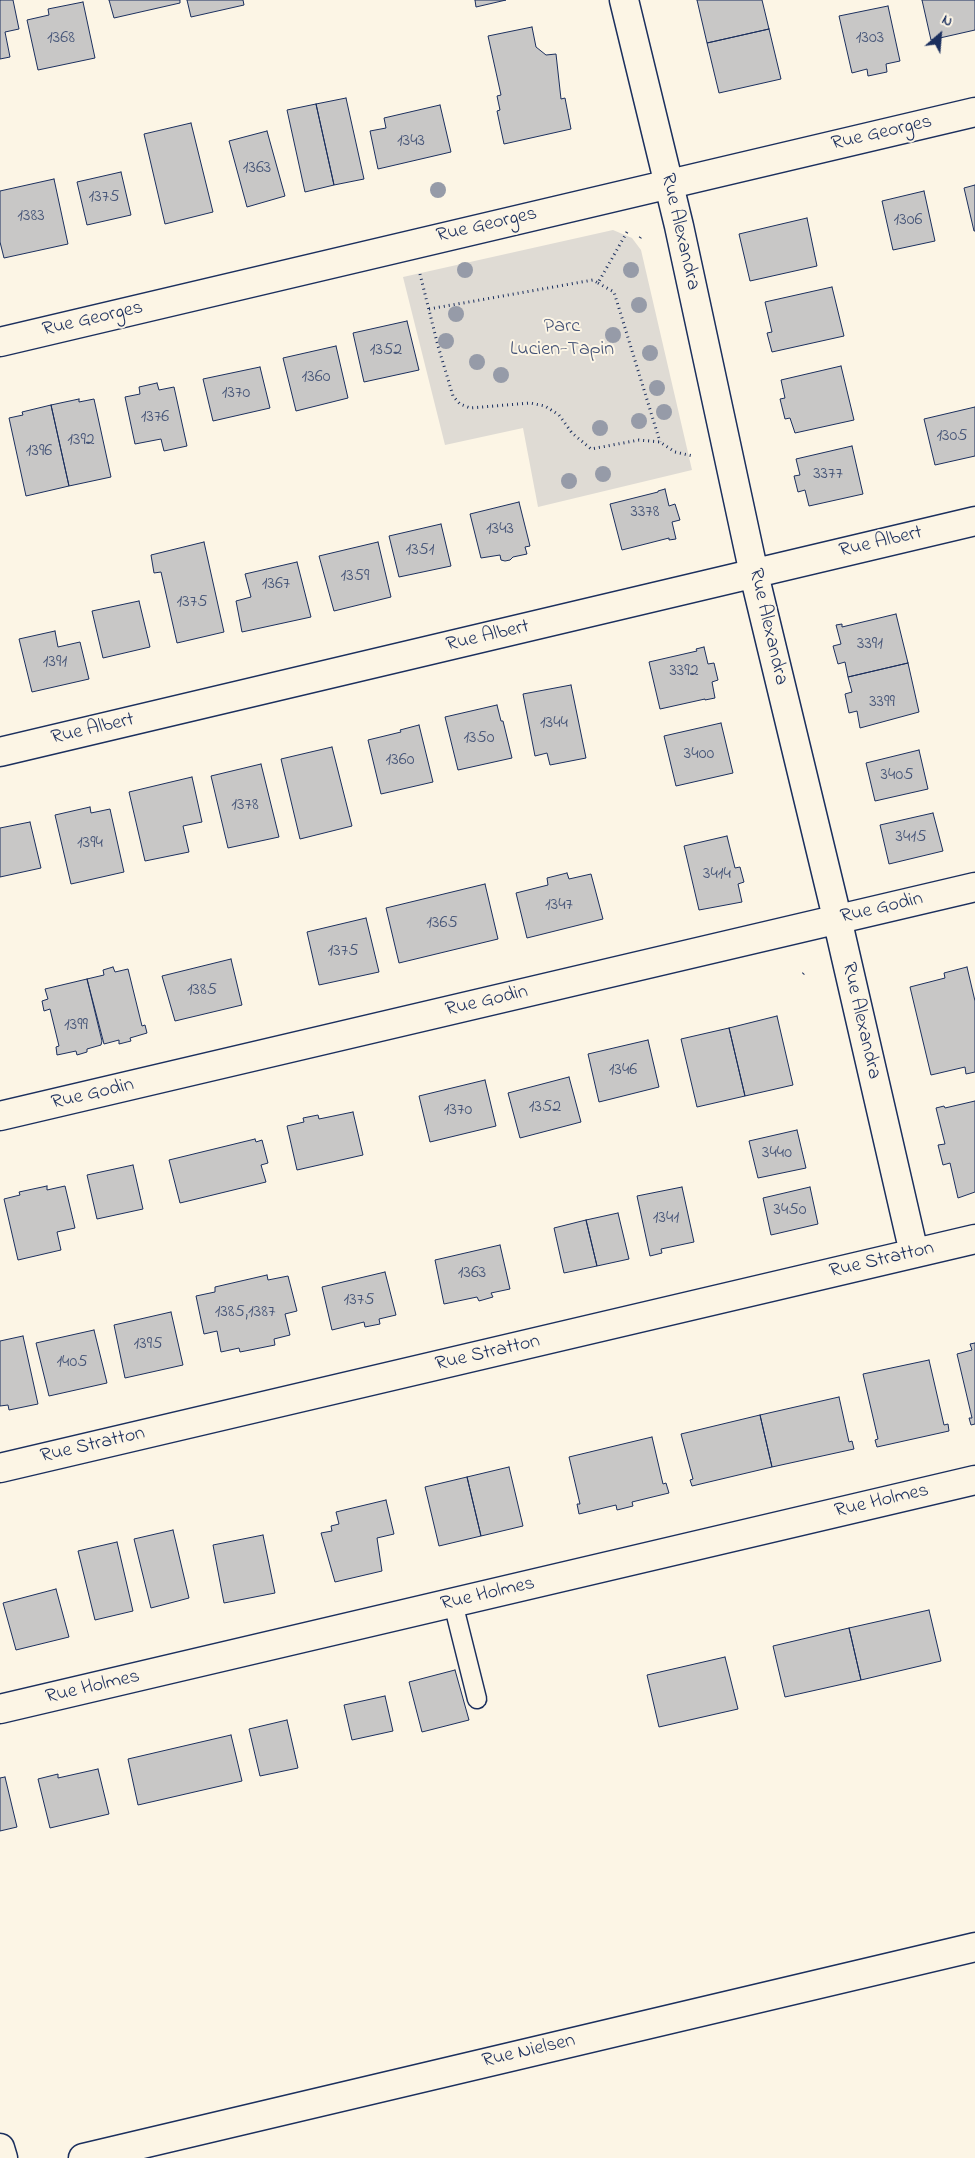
<!DOCTYPE html>
<style>
body{margin:0}
#map{position:relative;width:975px;height:2158px;overflow:hidden;background:#fcf5e5;font-family:"Indie Flower",sans-serif}
canvas{display:block}
.north{position:absolute;left:915px;top:10px;width:50px;height:50px;-webkit-text-stroke:4px #fcf5e5;paint-order:stroke;rotate:27deg;font-size:14px;font-weight:700;line-height:20px;text-align:center;color:#1b2f5e}
.north::after{content:'';display:block;margin:auto;width:18px;height:22px;background:#1b2f5e;clip-path:polygon(50% 0,100% 100%,50% 72%,0 100%)}
</style>
<div id="map">
<canvas width="975" height="2158"></canvas>
<div class="north">N</div>
</div>
<script>
const g = document.querySelector('canvas').getContext('2d');
g.lineJoin = 'round';
function fillPath(path, color) {
  g.fillStyle = color;
  g.fill(path, 'evenodd');
}
function shape(rows) {
  const path = new Path2D();
  for (const r of rows) {
    path.moveTo(r[0], r[1]);
    for (let i = 2; i < r.length; i += 2) path.lineTo(r[i], r[i + 1]);
  }
  return path;
}
function strokePath(path, color, width, dash) {
  g.strokeStyle = color;
  g.lineWidth = width;
  g.lineCap = dash ? 'butt' : 'round';
  g.setLineDash(dash || []);
  g.stroke(path);
}
function write(font, color, halo, rows, align = 'center') {
  g.font = font + ' "Indie Flower",sans-serif';
  g.lineWidth = 4;
  g.setLineDash([]);
  g.textBaseline = 'middle';
  g.strokeStyle = halo;
  g.fillStyle = color;
  for (const [text, x, y, turn = 0] of rows) {
    g.save();
    g.translate(x, y);
    g.rotate((+turn || 0) * Math.PI / 180);
    g.textAlign = isNaN(turn) ? turn : align;
    if (halo) g.strokeText(text, 0, 0);
    g.fillText(text, 0, 0);
    g.restore();
  }
}
fillPath(shape([
 [613,230,632,238,641,250,692,470,538,507,523,428,445,445,403,277]
]), '#dfdbd4');
const building = shape([
 [0,0,13,0,19,29,5,32,10,57,0,59,0,0],
 [109,0,180,0,180,3,114,18,109,0],
 [187,0,243,0,244,5,191,17,187,0],
 [475,0,506,0,476,7,475,0],
 [697,0,762,0,769,29,707,43,697,0],
 [922,0,975,0,975,30,931,40,922,0],
 [83,2,95,58,38,70,27,20,49,15,48,9,83,2],
 [888,6,900,61,886,64,887,72,868,76,867,69,852,73,839,16,888,6],
 [532,27,536,47,546,55,556,54,561,99,565,98,571,129,504,144,497,111,500,110,497,96,501,95,488,36,532,27],
 [769,29,781,79,719,93,707,43,769,29],
 [346,98,364,179,334,185,316,104,346,98],
 [316,104,334,185,305,192,287,110,316,104],
 [440,105,451,152,378,169,370,131,386,128,384,118,440,105],
 [191,123,213,212,165,224,144,134,191,123],
 [267,131,285,196,247,207,229,141,267,131],
 [121,172,131,215,87,225,77,182,121,172],
 [54,179,68,244,4,258,0,242,0,191,54,179],
 [975,185,975,231,974,231,964,188,975,185],
 [924,191,935,241,893,250,882,201,924,191],
 [807,218,817,266,750,281,739,234,807,218],
 [832,287,844,336,772,352,767,333,772,332,765,302,832,287],
 [407,321,419,370,364,382,353,333,407,321],
 [336,346,348,398,296,411,283,358,336,346],
 [841,366,854,420,795,433,790,418,785,419,780,399,785,398,781,380,841,366],
 [260,367,270,408,213,421,203,379,260,367],
 [157,383,159,390,174,387,187,446,164,451,161,439,135,444,125,397,140,394,139,387,157,383],
 [79,399,79,402,94,399,111,477,69,486,51,405,79,399],
 [51,405,69,486,26,496,9,418,23,415,22,412,51,405],
 [975,407,975,456,935,465,924,419,975,407],
 [852,446,863,494,809,506,805,490,798,492,794,476,800,475,796,459,852,446],
 [665,489,669,506,675,504,680,520,672,522,676,539,669,540,669,538,622,550,610,504,658,492,658,491,665,489],
 [519,502,530,546,525,547,527,554,513,557,510,560,505,561,501,560,500,555,481,558,470,514,519,502],
 [441,524,451,566,399,577,389,536,441,524],
 [204,542,224,632,177,643,161,572,154,573,151,555,204,542],
 [378,542,391,597,334,611,319,556,378,542],
 [297,562,311,617,242,632,236,601,251,597,245,574,297,562],
 [139,601,150,647,103,658,92,611,139,601],
 [896,614,908,663,848,677,845,662,838,664,833,646,841,644,836,625,842,624,842,627,896,614],
 [55,631,58,647,80,642,89,679,32,692,19,639,55,631],
 [704,647,708,664,714,663,718,680,712,682,715,698,705,700,705,699,660,709,649,662,697,651,696,649,704,647],
 [908,663,919,712,860,728,857,711,849,713,845,694,852,692,848,677,908,663],
 [571,685,586,758,550,765,547,753,535,756,523,694,571,685],
 [497,705,501,721,503,721,512,758,458,770,445,717,497,705],
 [721,723,733,773,676,786,664,736,721,723],
 [419,725,433,782,381,794,368,740,401,732,400,730,419,725],
 [332,747,352,826,300,839,281,759,332,747],
 [919,750,928,789,875,801,866,763,919,750],
 [261,764,279,837,228,848,211,776,261,764],
 [192,777,202,822,183,826,189,852,145,861,129,792,192,777],
 [90,807,91,813,110,809,124,872,71,884,55,815,90,807],
 [933,813,943,851,889,864,880,825,933,813],
 [30,822,41,868,0,877,0,828,30,822],
 [727,836,735,868,740,867,744,882,738,884,742,902,699,910,684,846,727,836],
 [567,873,569,879,591,874,603,919,527,938,516,893,548,885,547,878,567,873],
 [485,884,498,939,399,963,386,908,485,884],
 [366,918,379,972,319,985,307,932,366,918],
 [231,959,242,1005,175,1021,162,976,231,959],
 [113,967,115,972,128,969,142,1026,145,1025,147,1033,130,1038,131,1041,119,1044,119,1040,104,1044,87,979,104,975,103,970,113,967],
 [967,967,975,1001,975,1072,966,1074,965,1067,931,1075,910,987,945,978,944,973,967,967],
 [87,979,102,1041,101,1045,87,1049,87,1052,77,1055,76,1051,57,1055,56,1047,59,1046,50,1009,44,1011,42,1001,48,999,45,989,87,979],
 [777,1016,793,1085,745,1096,729,1028,777,1016],
 [729,1028,745,1096,697,1107,681,1039,729,1028],
 [648,1040,659,1087,599,1102,588,1054,648,1040],
 [569,1077,581,1122,520,1138,508,1093,569,1077],
 [485,1080,496,1126,430,1142,419,1096,485,1080],
 [975,1101,975,1192,958,1198,950,1163,943,1165,938,1145,945,1144,936,1108,944,1106,945,1108,975,1101],
 [353,1112,363,1155,297,1170,287,1126,304,1122,303,1118,318,1115,319,1119,353,1112],
 [797,1130,806,1168,758,1178,749,1141,797,1130],
 [255,1139,256,1142,262,1140,268,1163,261,1165,266,1182,180,1203,169,1160,255,1139],
 [133,1165,143,1209,97,1219,87,1175,133,1165],
 [47,1186,47,1190,65,1186,75,1228,57,1232,61,1250,18,1260,4,1199,20,1195,19,1192,47,1186],
 [682,1187,694,1242,661,1249,662,1253,650,1256,637,1196,682,1187],
 [810,1187,818,1224,771,1235,763,1198,810,1187],
 [618,1213,629,1259,597,1266,586,1220,618,1213],
 [586,1220,597,1266,564,1273,554,1228,586,1220],
 [500,1245,510,1289,491,1293,493,1297,479,1301,477,1297,444,1304,435,1260,500,1245],
 [385,1272,396,1315,379,1319,380,1324,365,1327,364,1322,332,1330,322,1287,385,1272],
 [267,1275,268,1280,288,1276,297,1311,285,1314,290,1335,274,1339,275,1345,240,1352,239,1348,221,1352,217,1331,204,1334,196,1296,215,1292,215,1287,267,1275],
 [171,1312,183,1365,125,1378,114,1325,171,1312],
 [94,1330,107,1383,49,1396,36,1343,94,1330],
 [23,1336,38,1404,9,1410,8,1405,0,1406,0,1341,23,1336],
 [975,1343,975,1424,971,1425,969,1418,972,1418,957,1354,972,1350,970,1344,975,1343],
 [929,1360,944,1425,948,1424,949,1431,877,1447,875,1440,878,1439,863,1374,929,1360],
 [839,1397,849,1442,852,1441,854,1449,772,1467,760,1415,839,1397],
 [760,1415,772,1467,692,1486,690,1480,693,1479,681,1434,760,1415],
 [652,1437,663,1484,666,1483,669,1493,632,1502,633,1506,617,1510,616,1505,579,1514,577,1504,580,1504,569,1457,652,1437],
 [509,1467,523,1526,481,1536,467,1477,509,1467],
 [467,1477,481,1536,439,1546,425,1487,467,1477],
 [386,1500,394,1534,377,1538,382,1571,335,1582,321,1533,332,1531,331,1526,339,1524,336,1512,386,1500],
 [173,1530,189,1598,151,1608,134,1539,173,1530],
 [263,1535,275,1593,224,1603,213,1545,263,1535],
 [117,1542,133,1611,95,1620,78,1551,117,1542],
 [56,1589,69,1637,16,1650,3,1603,56,1589],
 [929,1610,941,1661,861,1680,849,1628,929,1610],
 [849,1628,861,1680,785,1697,773,1646,849,1628],
 [725,1657,738,1709,659,1727,647,1675,725,1657],
 [455,1670,469,1720,422,1732,409,1682,455,1670],
 [385,1696,393,1731,352,1740,344,1705,385,1696],
 [287,1720,298,1768,260,1776,249,1729,287,1720],
 [231,1735,242,1781,138,1805,128,1759,231,1735],
 [98,1769,109,1814,50,1828,38,1779,58,1774,58,1778,98,1769],
 [5,1777,17,1827,0,1831,0,1778,5,1777]
]);
fillPath(building, '#c8c7c6');
strokePath(building, '#1b2f5e', 1);
const lane = shape([
 [453,1603,477,1699]
]);
const street = shape([
 [624,0,679,226,754,574,833,901,914,1253],
 [0,342,975,112],
 [0,752,975,521],
 [0,1116,975,887],
 [0,1468,975,1239],
 [0,1709,975,1480],
 [0,2148,3,2158],
 [83,2158,975,1947]
]);
strokePath(lane, '#1b2f5e', 21);
strokePath(street, '#1b2f5e', 31);
strokePath(shape([
 [640,238,642,235],
 [420,274,438,346,453,396,460,404,470,408,530,403,545,406,559,415,572,433,591,449,639,440,660,442,675,452,693,456],
 [598,283,614,292,660,442],
 [429,309,593,280,598,283,627,232],
 [803,974,804,973]
]), '#1b2f5e', 3, [1, 4]);
strokePath(lane, '#fcf5e5', 18);
strokePath(street, '#fcf5e5', 28);
g.fillStyle = '#969ba8';
for (const [x, y] of [
 [438,190],
 [465,270],
 [631,270],
 [639,305],
 [456,314],
 [613,335],
 [446,341],
 [650,353],
 [477,362],
 [501,375],
 [657,388],
 [664,412],
 [639,421],
 [600,428],
 [603,474],
 [569,481]
]) {
  g.beginPath();
  g.arc(x, y, 8, 0, 2 * Math.PI);
  g.fill();
}
write('18px', '#465578', null, [
 ["1368",61,39],
 ["1303",870,39],
 ["1343",411,142],
 ["1363",257,169],
 ["1375",104,198],
 ["1383",31,217],
 ["1306",908,221],
 ["1352",386,351],
 ["1360",316,378],
 ["1370",236,394],
 ["1376",155,418],
 ["1305",952,437],
 ["1392",81,441],
 ["1396",39,452],
 ["3377",828,475],
 ["3378",645,513],
 ["1343",500,530],
 ["1351",420,551],
 ["1359",355,577],
 ["1367",276,585],
 ["1375",192,603],
 ["3391",870,645],
 ["1391",55,663],
 ["3392",684,672],
 ["3399",882,703],
 ["1344",554,724],
 ["1350",479,739],
 ["3400",699,755],
 ["1360",400,761],
 ["3405",897,776],
 ["1378",245,806],
 ["3415",911,838],
 ["1394",90,844],
 ["3414",717,875],
 ["1347",559,906],
 ["1365",442,924],
 ["1375",343,952],
 ["1385",202,991],
 ["1399",76,1026],
 ["1346",623,1071],
 ["1352",545,1108],
 ["1370",458,1111],
 ["3440",777,1154],
 ["3450",790,1211],
 ["1341",666,1219],
 ["1363",472,1274],
 ["1375",359,1301],
 ["1385,1387",245,1313],
 ["1395",148,1345],
 ["1405",72,1363]
]);
write('20px', '#1b2f5e', '#fcf5e5', [
 ["Rue Georges",882,134,-13],
 ["Rue Georges",487,226,-13],
 ["Rue Alexandra",679,232,77],
 ["Rue Georges",93,320,-13],
 ["Rue Albert",881,543,-13],
 ["Rue Alexandra",767,627,77],
 ["Rue Albert",488,637,-13],
 ["Rue Albert",93,730,-13],
 ["Rue Godin",882,909,-13],
 ["Rue Godin",487,1002,-13],
 ["Rue Alexandra",860,1021,77],
 ["Rue Godin",93,1095,-13],
 ["Rue Stratton",882,1261,-13],
 ["Rue Stratton",488,1354,-13],
 ["Rue Stratton",93,1446,-13],
 ["Rue Holmes",882,1502,-13],
 ["Rue Holmes",488,1595,-13],
 ["Rue Holmes",93,1688,-13],
 ["Rue Nielsen",529,2052,-13]
]);
write('20px', '#425176', '#fcf5e5', [
 ["Parc",562,328],
 ["Lucien-Tapin",562,351]
]);
</script>
